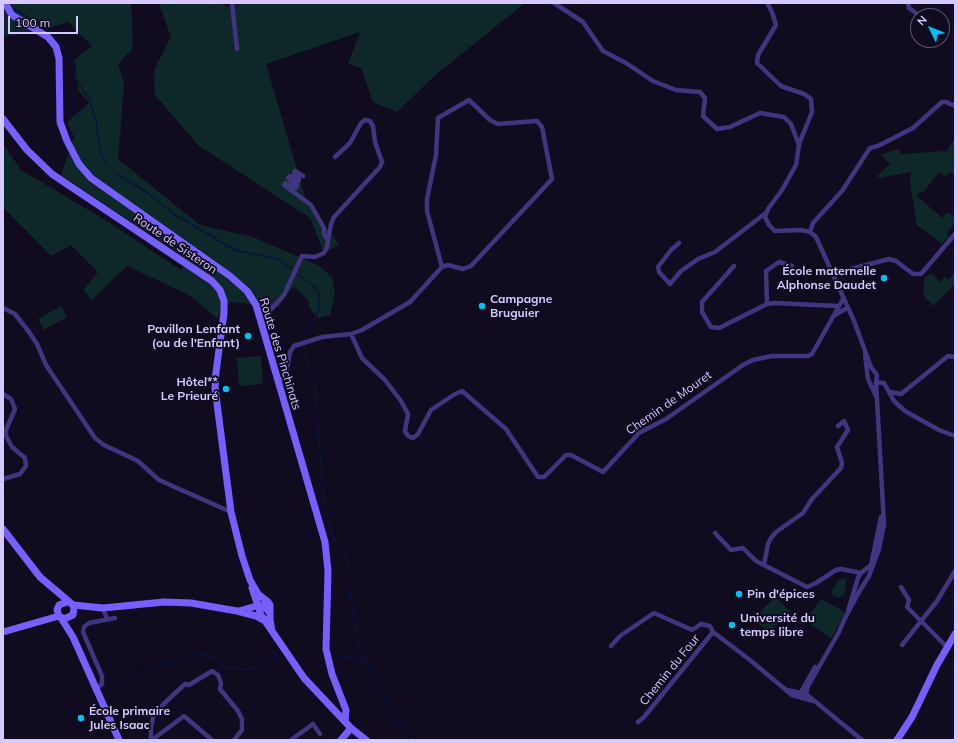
<!DOCTYPE html>
<meta charset="utf-8">
<style>
body{margin:0}
#map{position:relative;width:958px;height:743px;overflow:hidden;background:#110b1f;font-family:Mulish,sans-serif}
canvas{display:block}
.frame{position:absolute;inset:0;border:4px solid #d5c9ff;pointer-events:none}
.north{position:absolute;left:910px;top:8px;width:40px;height:40px;box-sizing:border-box;background:#110b1f;border:1px solid #5f5779;border-radius:50%;rotate:313deg;font-size:11px;font-weight:700;line-height:16px;text-align:center;color:#d5c9ff}
.north::after{content:'';display:block;margin:auto;width:14px;height:18px;background:#00c1f4;clip-path:polygon(50% 0,100% 100%,50% 72%,0 100%)}
.scale{position:absolute;left:8px;top:16px;width:70px;height:18px;box-sizing:border-box;border:2px solid #d5c9ff;border-top:0;padding-left:5px;font-size:12px;line-height:14px;white-space:nowrap;color:#d5c9ff;-webkit-text-stroke:3px #110b1f;paint-order:stroke}
</style>
<div id="map">
<canvas width="958" height="743"></canvas>
<div class="frame"></div>
<div class="north">N</div>
<div class="scale">100 m</div>
</div>
<script>
const g = document.querySelector('canvas').getContext('2d');
g.lineJoin = 'round';
function fillPath(path, color) {
  g.fillStyle = color;
  g.fill(path, 'evenodd');
}
function shape(rows) {
  const path = new Path2D();
  for (const r of rows) {
    path.moveTo(r[0], r[1]);
    for (let i = 2; i < r.length; i += 2) path.lineTo(r[i], r[i + 1]);
  }
  return path;
}
function strokePath(path, color, width, dash) {
  g.strokeStyle = color;
  g.lineWidth = width;
  g.lineCap = dash ? 'butt' : 'round';
  g.setLineDash(dash || []);
  g.stroke(path);
}
function write(font, color, halo, rows, align = 'center') {
  g.font = font + ' Mulish,sans-serif';
  g.lineWidth = 3.5;
  g.setLineDash([]);
  g.textBaseline = 'middle';
  g.strokeStyle = halo;
  g.fillStyle = color;
  for (const [text, x, y, turn = 0] of rows) {
    g.save();
    g.translate(x, y);
    g.rotate((+turn || 0) * Math.PI / 180);
    g.textAlign = isNaN(turn) ? turn : align;
    if (halo) g.strokeText(text, 0, 0);
    g.fillText(text, 0, 0);
    g.restore();
  }
}
fillPath(shape([
 [3,3,131,3,133,48,118,64,124,83,118,159,200,225,253,237,318,265,332,277,335,293,330,315,318,318,310,309,308,300,294,287,287,293,279,307,230,302,217,318,189,295,127,266,92,300,83,290,98,272,71,245,51,256,3,207,3,144,21,170,107,221,181,270,187,259,61,175,74,137,67,122,89,103,78,90,75,59,92,46,68,22,46,29,3,37],
 [159,3,220,3,227,7,242,3,525,3,432,78,397,112,373,102,361,68,348,64,360,32,266,64,306,200,339,245,324,253,310,218,199,146,155,95,154,70,171,37],
 [953,141,955,142,955,176,950,172,945,176,939,172,923,193,921,191,917,196,942,218,947,212,955,217,955,221,947,234,949,236,942,244,917,225,910,182,911,172,879,178,877,176,890,164,881,155,899,149,901,154,947,151],
 [955,272,955,284,933,306,923,295,925,277,931,273,941,282,945,277,949,279],
 [61,306,67,317,44,330,38,319],
 [261,356,263,384,239,386,237,358],
 [841,579,846,579,846,587,844,594,839,598,832,595,831,592,838,581],
 [775,597,790,611,769,633,756,621,756,616],
 [821,599,845,612,831,639,805,620]
]), '#0e2729');
strokePath(shape([
 [12,8,37,22,56,37,73,63,76,79,90,101,96,121,100,151,107,164],
 [115,173,148,193,172,213,235,250,278,259,291,269],
 [295,273,313,285,319,294,319,310,304,338],
 [304,346,307,361,315,385,324,503,332,535,344,553,349,567,350,593,359,647,394,719,414,740],
 [332,654,365,660],
 [109,690,150,667,202,654,218,659,225,667,246,670,263,665,276,657]
]), '#07153c', 1.5);
strokePath(shape([
 [232,3,237,49],
 [554,3,583,22,603,51,626,63,653,81,676,90,700,92,705,98,703,116,717,129,730,127,760,113,784,117,791,124,799,145,796,165,782,190,768,209,765,217,769,225,775,231,801,230,810,232,816,237,854,321,871,367,877,375,876,382,884,524,879,549,869,576,859,592,844,620],
 [767,3,772,12,776,25,758,55,757,63,781,86,804,94,811,99,812,112,799,144],
 [908,3,909,8,920,16],
 [810,232,813,223,842,191,870,148,878,146,913,128,942,102,946,102,955,106],
 [328,240,331,224,334,217,380,167,382,162,375,142,373,126,370,121,365,120,361,123,350,143,335,157],
 [679,243,671,250,658,267,659,272,670,284,681,271,698,259,715,252,767,212],
 [734,266,702,302,702,312,711,327,719,328,767,304,774,303,838,306],
 [832,274,889,259,896,261,913,274,921,274,955,234],
 [767,304,766,271,779,262,792,266],
 [3,308,15,314,29,332,37,344,46,365,95,438,104,445,138,461,159,480,231,512],
 [835,315,847,308],
 [260,319,266,315,284,295,302,256,315,257,324,253,327,247,328,240,324,234,324,228,311,205,284,185,285,183,296,188,297,185,288,178,290,176,298,181,299,179,294,174,295,171,303,176],
 [351,334,362,330,410,302,442,267,448,265,463,269,471,266,552,179,542,127,537,121,498,124,490,120,469,100,438,118,436,155,427,199,427,211,442,267],
 [865,354,868,379,876,396],
 [876,382,884,383,894,401,905,411,939,430,955,436],
 [278,384,286,373,290,352,294,346,322,337,351,334,362,358,385,380,401,401,408,414,405,431,408,436,413,438,418,434,431,410,455,394,462,391,506,429,538,477,544,477,566,455,571,455,603,472,639,433,666,419,743,365,753,360,772,356,808,356,812,354,843,299],
 [890,392,901,394,948,356,955,357],
 [3,394,11,399,15,409,6,430,6,436,12,447,25,458,26,466,20,474,3,479],
 [715,533,731,550,743,548,756,561,807,587,816,583,836,570,841,569,861,573],
 [764,565,768,544,771,538,776,532,803,513,812,499,841,468,842,463,837,447,848,430,844,421,838,426],
 [901,587,909,600,907,607,947,647],
 [103,608,107,619],
 [848,611,858,578,861,573,871,565,881,517],
 [902,645,937,601,955,571],
 [611,646,620,636,654,613,692,630,701,624,710,626,713,632],
 [95,690,102,684,102,676,83,632,84,627,89,623,115,618],
 [787,690,806,694,862,740],
 [800,694,815,667],
 [806,694,808,686,839,632,845,618],
 [638,722,644,717,713,632,750,660,792,695,813,701],
 [151,740,151,727,154,713,185,684,189,685,212,671,218,675,221,683,220,689,238,711,242,719,242,730,234,740],
 [152,740,184,716,212,740],
 [291,740,313,724,320,734]
]), '#40357f', 4.5);
strokePath(shape([
 [5,3,12,15,48,37,56,47,59,58,60,122,67,141,79,164,91,178,230,276,247,291,256,305,325,542,328,571,326,649,332,674,346,710,345,721],
 [3,119,27,150,52,174,212,281,220,290,224,301,224,313,216,372,215,388,231,512,242,556,250,580,258,594,268,602,270,605,270,620,272,631],
 [3,529,40,577,73,605,74,608,73,615,64,619,59,616,57,610,59,605,67,602],
 [252,588,261,615,304,678,351,728,366,740],
 [73,605,103,608,164,602,191,603,237,611,256,616,263,620],
 [239,611,260,605,266,608,270,613],
 [61,618,73,637,119,740],
 [3,632,59,616],
 [341,740,351,728],
 [897,740,912,717,937,665,955,634]
]), '#7560ff', 7);
for (const [x, y, r, color] of [
 [884,278,4,"#00c1f4"],
 [482,306,4,"#00c1f4"],
 [248,336,4,"#00c1f4"],
 [226,389,4,"#00c1f4"],
 [739,594,4,"#00c1f4"],
 [732,625,4,"#00c1f4"],
 [81,718,4,"#00c1f4"]
]) {
  const dot = new Path2D();
  dot.arc(x, y, r, 0, 2 * Math.PI);
  g.fillStyle = color;
  g.fill(dot);
  strokePath(dot, '#110b1f', 1.5);
}
write('12px', '#d5c9ff', '#110b1f', [
 ["Route de Sisteron",175,244,34],
 ["Route des Pinchinats",280,354,73],
 ["Chemin de Mouret",669,403,-35],
 ["Chemin du Four",670,670,-51]
]);
write('bold 12px', '#d5c9ff', '#110b1f', [
 ["École maternelle",876,271,"right"],
 ["Alphonse Daudet",876,285,"right"],
 ["Campagne",490,299],
 ["Bruguier",490,313],
 ["Pavillon Lenfant",240,329,"right"],
 ["(ou de l'Enfant)",240,343,"right"],
 ["Hôtel**",218,382,"right"],
 ["Le Prieuré",218,396,"right"],
 ["Pin d'épices",747,594],
 ["Université du",740,618],
 ["temps libre",740,632],
 ["École primaire",89,711],
 ["Jules Isaac",89,725]
], 'left');
</script>
